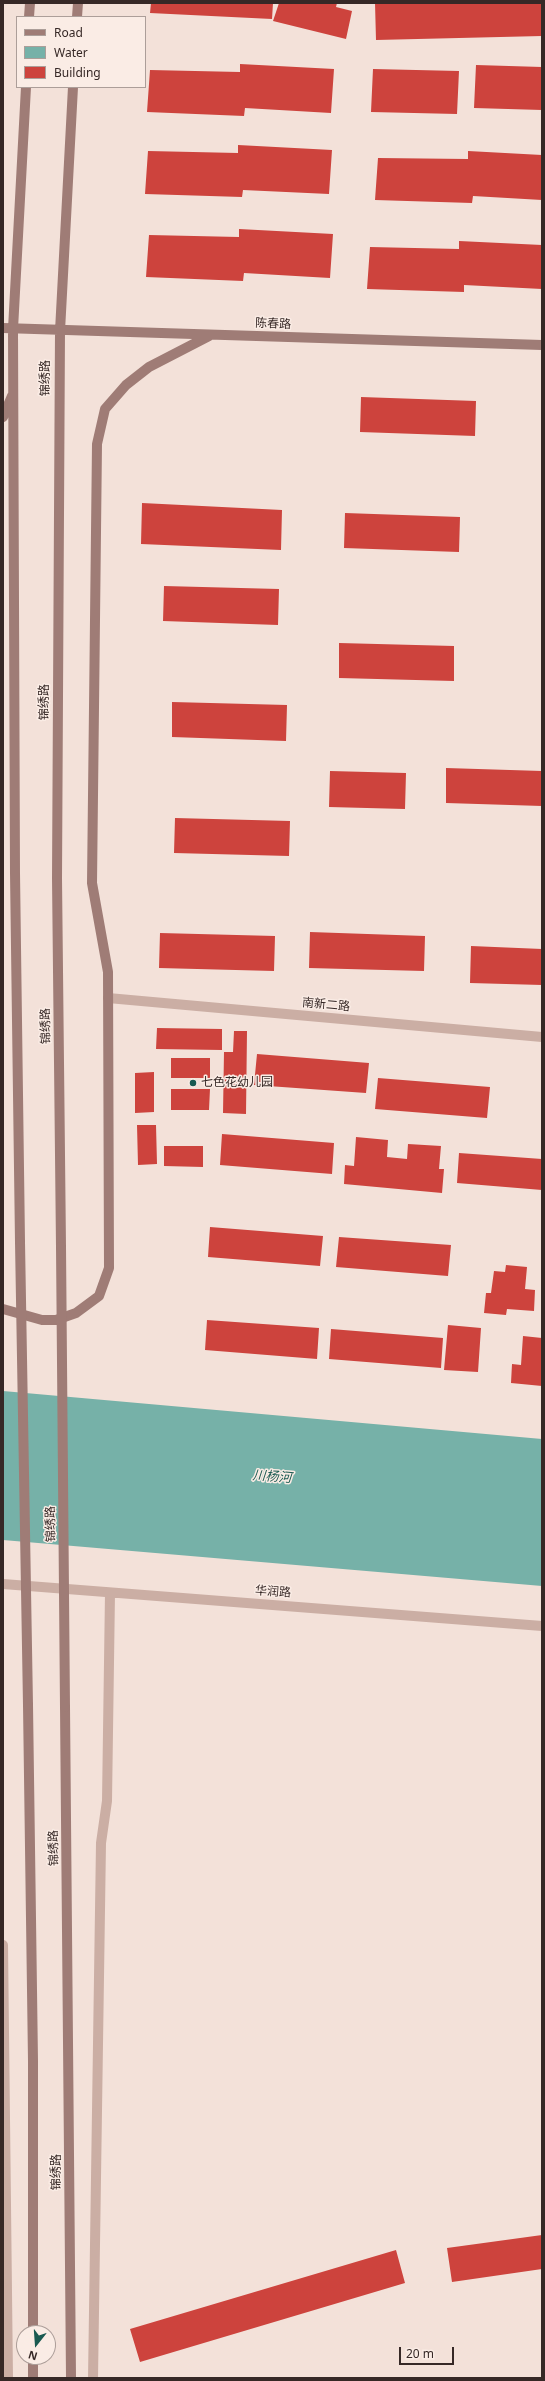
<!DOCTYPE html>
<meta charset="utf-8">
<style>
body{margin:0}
#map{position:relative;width:545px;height:2381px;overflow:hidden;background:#f3e1d9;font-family:"Noto Sans",sans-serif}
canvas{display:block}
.frame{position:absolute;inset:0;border:4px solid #362826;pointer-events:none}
.legend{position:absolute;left:16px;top:16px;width:130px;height:72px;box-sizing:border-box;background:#faece5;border:1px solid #ac9e99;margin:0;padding:5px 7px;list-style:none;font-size:12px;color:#362826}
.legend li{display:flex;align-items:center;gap:8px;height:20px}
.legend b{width:20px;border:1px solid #ac9e99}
.north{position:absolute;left:16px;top:2325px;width:40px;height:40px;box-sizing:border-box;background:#faece5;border:1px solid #ac9e99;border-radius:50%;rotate:197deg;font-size:11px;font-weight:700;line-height:16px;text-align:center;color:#362826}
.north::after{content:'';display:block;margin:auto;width:14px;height:18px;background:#1a5a51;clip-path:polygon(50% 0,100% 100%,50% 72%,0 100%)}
.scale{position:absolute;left:399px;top:2347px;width:55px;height:18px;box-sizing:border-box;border:2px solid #362826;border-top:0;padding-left:5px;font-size:12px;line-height:14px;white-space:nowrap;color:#362826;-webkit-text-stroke:3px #faece5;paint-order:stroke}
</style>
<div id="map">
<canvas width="545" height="2381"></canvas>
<div class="frame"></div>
<ul class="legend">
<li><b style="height:5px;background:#9f7c76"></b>Road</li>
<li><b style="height:11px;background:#76b1a8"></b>Water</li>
<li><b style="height:11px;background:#cd433d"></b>Building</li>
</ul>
<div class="north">N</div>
<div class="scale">20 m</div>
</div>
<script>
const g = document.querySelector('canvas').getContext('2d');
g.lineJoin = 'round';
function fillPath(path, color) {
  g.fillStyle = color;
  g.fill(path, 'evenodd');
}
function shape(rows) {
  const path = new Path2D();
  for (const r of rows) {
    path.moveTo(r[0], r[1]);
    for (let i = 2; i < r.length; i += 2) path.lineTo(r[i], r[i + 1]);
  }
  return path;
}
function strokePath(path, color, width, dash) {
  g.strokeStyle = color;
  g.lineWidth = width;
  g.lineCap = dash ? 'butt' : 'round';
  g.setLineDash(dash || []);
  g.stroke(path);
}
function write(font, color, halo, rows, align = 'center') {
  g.font = font + ' "Noto Sans","Noto Sans SC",sans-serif';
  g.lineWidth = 3;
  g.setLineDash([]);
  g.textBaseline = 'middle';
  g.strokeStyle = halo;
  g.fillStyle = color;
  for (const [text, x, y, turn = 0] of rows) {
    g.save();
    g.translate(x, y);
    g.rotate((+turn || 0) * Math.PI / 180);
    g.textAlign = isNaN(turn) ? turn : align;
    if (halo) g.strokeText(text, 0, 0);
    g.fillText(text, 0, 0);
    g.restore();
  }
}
fillPath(shape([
 [3,1391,542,1439,542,1586,3,1540]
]), '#76b1a8');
fillPath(shape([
 [151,3,273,3,272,19,150,13],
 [279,3,337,3,336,7,352,11,346,39,273,21],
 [375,3,542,3,542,36,376,40],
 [240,64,334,69,331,113,245,108,244,116,147,112,150,70,240,72],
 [476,65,542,67,542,110,474,108],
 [373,69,459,71,457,114,371,112],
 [238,145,332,150,329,194,243,190,242,197,145,194,148,151,238,153],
 [468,151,542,155,542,200,473,196,472,203,375,200,378,158,468,159],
 [239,229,333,234,330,278,244,273,243,281,146,277,149,235,239,237],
 [459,241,542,245,542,289,464,285,464,292,367,289,370,247,459,249],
 [361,397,476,401,475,436,360,432],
 [142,503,282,510,281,550,141,544],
 [345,513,460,517,459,552,344,548],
 [164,586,279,589,278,625,163,621],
 [339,643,454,646,454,681,339,678],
 [172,702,287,705,286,741,172,737],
 [446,768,542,771,542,806,446,803],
 [330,771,406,773,405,809,329,807],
 [175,818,290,821,289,856,174,853],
 [310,932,425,936,424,971,309,968],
 [160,933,275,936,274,971,159,968],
 [471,946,542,949,542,985,470,983],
 [157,1028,222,1029,222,1050,156,1049],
 [234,1031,247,1031,246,1114,223,1113,224,1052,233,1052],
 [257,1054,369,1063,366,1093,254,1085],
 [171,1058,210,1058,210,1078,171,1078],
 [154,1072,154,1112,135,1113,135,1073],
 [378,1078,490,1087,487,1118,375,1109],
 [171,1089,210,1089,209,1110,171,1110],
 [137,1125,156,1125,157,1164,138,1165],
 [222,1134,334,1143,332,1174,220,1165],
 [356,1137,388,1140,387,1157,407,1159,408,1144,441,1146,439,1169,444,1169,442,1193,344,1184,345,1165,354,1166],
 [164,1146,203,1146,203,1167,164,1166],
 [459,1153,542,1159,542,1190,457,1183],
 [210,1227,323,1236,320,1266,208,1257],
 [339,1237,451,1245,448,1276,336,1267],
 [506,1265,527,1267,525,1289,535,1290,534,1311,507,1309,506,1315,484,1313,486,1293,491,1293,494,1271,505,1272],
 [207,1320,319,1328,317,1359,205,1350],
 [448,1325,481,1328,478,1372,444,1370],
 [331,1329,443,1338,441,1368,329,1359],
 [523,1336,542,1338,542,1386,511,1383,512,1364,521,1365],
 [542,2235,542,2269,452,2282,447,2248],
 [396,2250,405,2283,140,2362,130,2329]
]), '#cd433d');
strokePath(shape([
 [108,998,542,1037],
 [3,1584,542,1626],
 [3,1945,8,2378],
 [93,2378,101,1843,107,1801,110,1593]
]), '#cbaea4', 10);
strokePath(shape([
 [29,17,30,3],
 [77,17,78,3],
 [3,328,542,345],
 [3,417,12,396],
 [20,1242,15,873,13,329,26,87],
 [61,1247,57,878,60,331,73,87],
 [3,1309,42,1320,56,1320,76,1313,99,1296,109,1268,108,972,92,883,97,444,105,409,126,385,149,367,209,336],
 [28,1705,33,2061,33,2333],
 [65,1707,71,2378],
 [33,2357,33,2378]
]), '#9f7c76', 10);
strokePath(shape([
 [20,1242,28,1705],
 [61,1247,65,1707]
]), '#9f7c76', 10);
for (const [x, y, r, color] of [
 [193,1083,4,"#1a5a51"]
]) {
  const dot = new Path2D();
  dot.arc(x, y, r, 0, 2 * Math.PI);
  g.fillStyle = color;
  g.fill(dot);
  strokePath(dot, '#faece5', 1.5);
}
write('12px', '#362826', '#faece5', [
 ["陈春路",273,324,2],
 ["锦绣路",46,378,-90],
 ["锦绣路",45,702,-90],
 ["南新二路",326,1005,5],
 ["锦绣路",46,1026,-91],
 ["锦绣路",51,1524,-91],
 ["华润路",273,1592,4],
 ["锦绣路",54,1848,-91],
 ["锦绣路",57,2172,-90]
]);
write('12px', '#362826', '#faece5', [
 ["七色花幼儿园",201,1083]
], 'left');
write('italic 13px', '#1a5a51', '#faece5', [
 ["川杨河",272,1477,4]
]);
</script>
